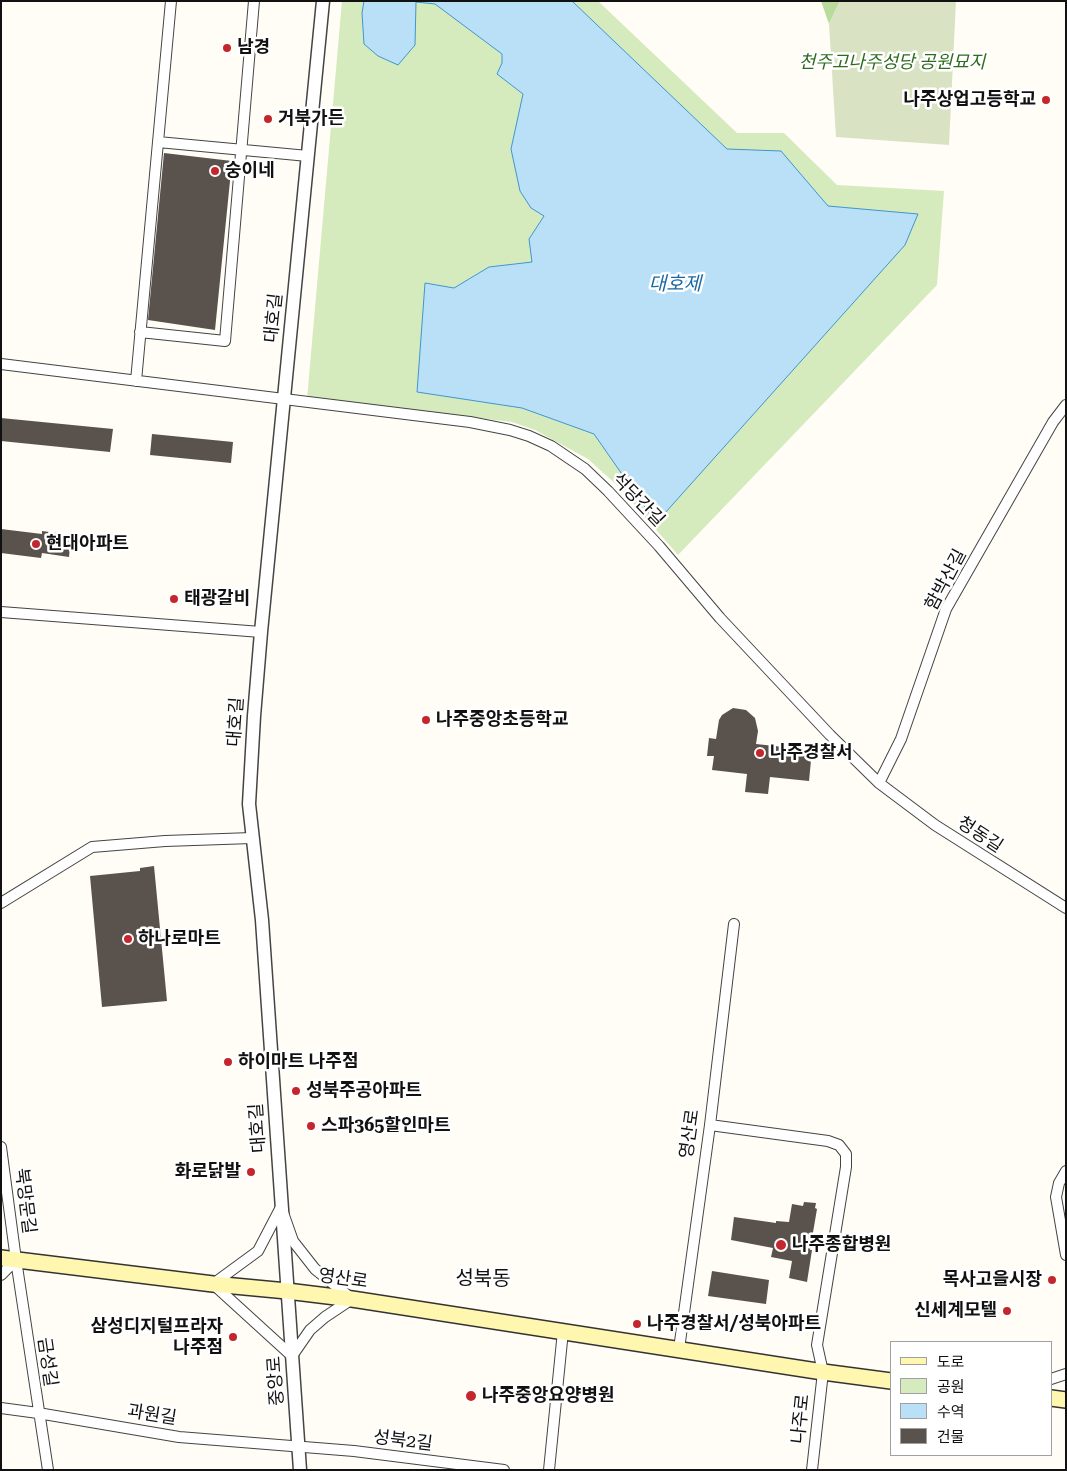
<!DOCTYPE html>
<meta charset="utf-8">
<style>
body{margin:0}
#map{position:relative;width:1067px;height:1471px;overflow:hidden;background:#fffdf5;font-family:"Roboto Serif","Noto Sans KR",serif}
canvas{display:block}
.frame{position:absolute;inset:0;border:2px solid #111;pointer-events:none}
.legend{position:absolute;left:890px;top:1341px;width:162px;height:115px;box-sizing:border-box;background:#fff;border:1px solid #a0a0a0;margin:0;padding:6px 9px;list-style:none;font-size:15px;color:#111}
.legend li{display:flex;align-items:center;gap:10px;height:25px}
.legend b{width:25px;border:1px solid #a0a0a0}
</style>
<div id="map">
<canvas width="1067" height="1471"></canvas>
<div class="frame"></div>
<ul class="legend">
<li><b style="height:6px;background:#fff6b0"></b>도로</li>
<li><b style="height:14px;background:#d5ebbd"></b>공원</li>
<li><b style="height:14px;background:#b9e0f7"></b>수역</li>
<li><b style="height:14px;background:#5a524d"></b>건물</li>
</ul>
</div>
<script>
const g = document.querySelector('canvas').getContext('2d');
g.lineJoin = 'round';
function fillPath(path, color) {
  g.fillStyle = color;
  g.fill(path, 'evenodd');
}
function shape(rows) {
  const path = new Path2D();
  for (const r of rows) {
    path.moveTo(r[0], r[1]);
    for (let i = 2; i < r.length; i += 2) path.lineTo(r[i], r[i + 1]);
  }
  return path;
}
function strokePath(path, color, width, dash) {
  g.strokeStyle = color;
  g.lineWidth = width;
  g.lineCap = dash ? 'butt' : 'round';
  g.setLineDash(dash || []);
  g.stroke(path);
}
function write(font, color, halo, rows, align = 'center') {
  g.font = font + ' "Roboto Serif","Noto Sans KR",serif';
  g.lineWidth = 5;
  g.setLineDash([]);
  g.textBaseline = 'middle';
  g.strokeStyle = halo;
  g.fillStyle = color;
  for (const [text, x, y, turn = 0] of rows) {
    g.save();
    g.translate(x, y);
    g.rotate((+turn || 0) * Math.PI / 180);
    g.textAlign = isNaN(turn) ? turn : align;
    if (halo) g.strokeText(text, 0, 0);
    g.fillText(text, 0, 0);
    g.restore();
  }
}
fillPath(shape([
 [342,1,598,1,737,133,784,133,837,185,944,191,937,285,678,555,619,487,588,459,535,430,512,422,307,399]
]), '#d5ebbd');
fillPath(shape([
 [821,1,840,1,829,24]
]), '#b9dc9c');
fillPath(shape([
 [840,1,956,1,949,145,836,137,829,24]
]), '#d9e3c4');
const water = shape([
 [364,1,572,1,727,149,781,151,828,206,918,214,905,245,656,523,594,434,522,408,417,392,425,283,454,288,489,267,532,262,529,239,544,216,531,208,520,191,511,149,523,94,497,74,502,63,502,54,435,4,416,2,415,45,398,65,378,56,364,44,362,13,364,1]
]);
fillPath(water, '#b9e0f7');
strokePath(water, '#3f96cf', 1);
fillPath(shape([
 [164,153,232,161,215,330,148,320],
 [1,418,113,429,110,452,1,441],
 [152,434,233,442,231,463,150,455],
 [1,529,42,534,42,531,71,535,69,557,42,553,41,558,1,553],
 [733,708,746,710,755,718,758,731,756,744,812,750,809,781,770,777,768,794,745,792,747,774,712,770,714,756,707,756,709,738,716,739,719,720,722,715],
 [154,866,167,1001,102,1007,90,876,140,871,140,868],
 [804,1202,816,1203,815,1208,817,1209,810,1250,812,1250,807,1282,789,1278,792,1261,771,1257,773,1248,731,1240,734,1217,776,1223,776,1221,789,1222,792,1204,803,1206],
 [712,1271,769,1280,766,1304,708,1296]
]), '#5a524d');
const minor = shape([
 [158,142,308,156],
 [140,332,225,341,254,1],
 [1,364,470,422,510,430,529,436,551,446,585,469,608,491,659,546,720,618,830,735,879,783,935,825,1066,908],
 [136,381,171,1],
 [1,612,261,632],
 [879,783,901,739,946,609,1053,422,1066,405],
 [1,903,92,847,165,841,252,838],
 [710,1125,828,1141,839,1145,846,1154,846,1167,817,1345,823,1372,812,1470],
 [1,1147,16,1260,48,1470],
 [1066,1171,1059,1183,1056,1197,1066,1255],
 [281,1207,293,1241,315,1269,352,1299,325,1317,310,1330,292,1356,213,1284,258,1251,281,1207],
 [1,1275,16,1260],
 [679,1349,710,1125,734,924],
 [1051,1379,1066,1374],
 [1,1408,38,1413,179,1437,354,1451,504,1470],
 [549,1470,563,1331]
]);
const tertiary = shape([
 [300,1470,262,920,249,804,254,716,261,632,323,1]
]);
const secondary = shape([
 [1,1258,213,1284,287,1291,352,1299,823,1372,891,1381],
 [1051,1398,1066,1400]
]);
strokePath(minor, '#444', 12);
strokePath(tertiary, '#444', 15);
strokePath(secondary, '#333', 18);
strokePath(minor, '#fff', 10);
strokePath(tertiary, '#fff', 12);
strokePath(secondary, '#fff6b0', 15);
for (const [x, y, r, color] of [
 [227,48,5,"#c4262e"],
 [1046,100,5,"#c4262e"],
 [268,119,5,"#c4262e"],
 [215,171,5,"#c4262e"],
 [36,544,5,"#c4262e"],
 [174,599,5,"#c4262e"],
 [426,720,5,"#c4262e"],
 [760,753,5,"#c4262e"],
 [128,939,5,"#c4262e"],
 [228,1062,5,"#c4262e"],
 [296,1091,5,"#c4262e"],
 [311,1126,5,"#c4262e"],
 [251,1172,5,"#c4262e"],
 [781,1245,6,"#c4262e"],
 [1052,1280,5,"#c4262e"],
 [1007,1311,5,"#c4262e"],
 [637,1324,5,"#c4262e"],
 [233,1337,5,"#c4262e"],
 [471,1396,6,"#c4262e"]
]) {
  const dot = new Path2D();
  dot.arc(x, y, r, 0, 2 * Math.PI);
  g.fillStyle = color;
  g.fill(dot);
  strokePath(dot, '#fff', 2);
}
write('bold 18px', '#111', '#fff', [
 ["남경",237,48],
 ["나주상업고등학교",1036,100,"right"],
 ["거북가든",278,119],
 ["숭이네",225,171],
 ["현대아파트",46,544],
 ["태광갈비",184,599],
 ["나주중앙초등학교",436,720],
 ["나주경찰서",770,753],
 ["하나로마트",138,939],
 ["하이마트 나주점",238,1062],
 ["성북주공아파트",306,1091],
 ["스파365할인마트",321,1126],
 ["화로닭발",241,1172,"right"],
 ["나주종합병원",792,1245],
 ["목사고을시장",1042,1280,"right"],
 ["신세계모텔",997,1311,"right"],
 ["나주경찰서/성북아파트",647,1324],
 ["삼성디지털프라자",223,1327,"right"],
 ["나주점",223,1348,"right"],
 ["나주중앙요양병원",482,1396]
], 'left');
write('italic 18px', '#2f6b1f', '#fff', [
 ["천주고나주성당 공원묘지",892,63]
]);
write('18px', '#111', '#fff', [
 ["대호길",274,318,-84],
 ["석당간길",638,500,46],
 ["함박산길",946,580,-62],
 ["대호길",236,722,-86],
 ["청동길",980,835,33],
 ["대호길",258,1128,-94],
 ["영산로",690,1134,-82],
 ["북망문길",25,1201,83],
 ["영산로",343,1279,8],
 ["금성길",47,1362,82],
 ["중앙로",276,1381,-94],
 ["과원길",152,1415,9],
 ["나주로",801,1419,-84],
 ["성북2길",403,1441,7]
]);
write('italic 19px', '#1768a6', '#fff', [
 ["대호제",675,284]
]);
write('20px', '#111', '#fff', [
 ["성북동",483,1279]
]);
</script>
